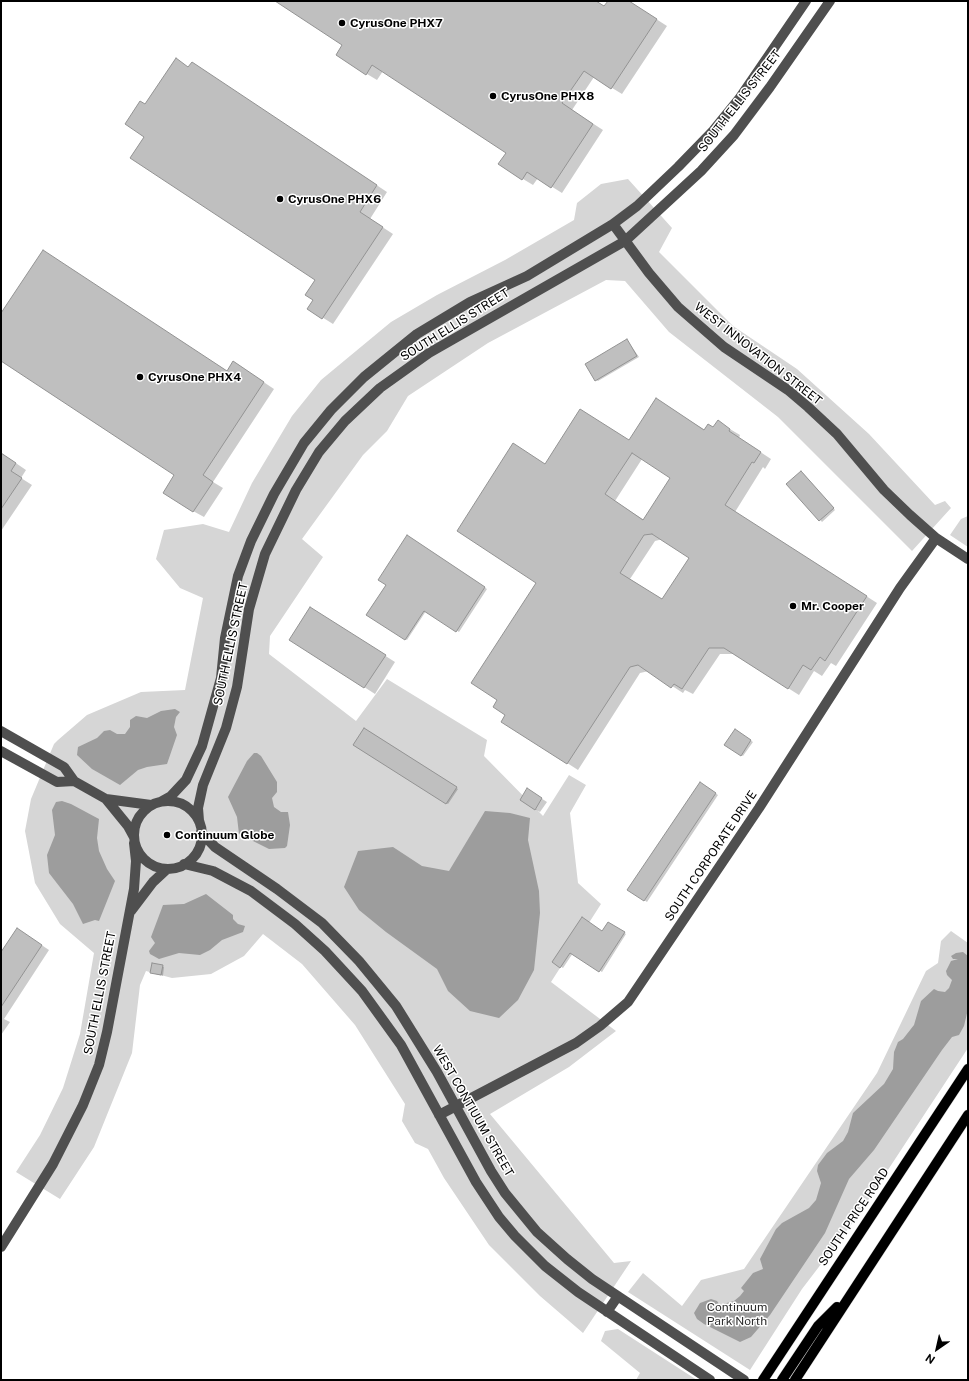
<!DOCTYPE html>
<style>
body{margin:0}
#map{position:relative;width:969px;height:1381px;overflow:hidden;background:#fff;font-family:"Public Sans",sans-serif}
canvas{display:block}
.frame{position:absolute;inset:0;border:2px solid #000;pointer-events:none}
.north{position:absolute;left:917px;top:1329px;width:40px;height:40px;-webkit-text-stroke:3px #fff;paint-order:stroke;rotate:214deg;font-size:11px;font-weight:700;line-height:16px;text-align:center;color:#000}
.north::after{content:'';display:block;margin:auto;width:14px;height:18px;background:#000;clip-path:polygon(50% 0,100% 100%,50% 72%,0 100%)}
</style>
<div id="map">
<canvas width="969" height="1381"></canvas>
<div class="frame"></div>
<div class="north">N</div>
</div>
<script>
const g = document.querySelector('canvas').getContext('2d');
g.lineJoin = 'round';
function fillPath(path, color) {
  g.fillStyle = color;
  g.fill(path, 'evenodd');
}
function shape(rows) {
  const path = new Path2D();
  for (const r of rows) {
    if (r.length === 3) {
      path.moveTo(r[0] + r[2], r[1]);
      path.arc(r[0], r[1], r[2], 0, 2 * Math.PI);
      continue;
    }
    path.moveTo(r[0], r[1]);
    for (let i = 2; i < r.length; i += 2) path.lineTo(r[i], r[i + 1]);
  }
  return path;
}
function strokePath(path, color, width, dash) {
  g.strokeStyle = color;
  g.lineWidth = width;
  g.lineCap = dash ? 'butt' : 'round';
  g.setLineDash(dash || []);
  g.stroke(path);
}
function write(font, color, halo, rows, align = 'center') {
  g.font = font + ' "Public Sans",sans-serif';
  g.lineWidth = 3;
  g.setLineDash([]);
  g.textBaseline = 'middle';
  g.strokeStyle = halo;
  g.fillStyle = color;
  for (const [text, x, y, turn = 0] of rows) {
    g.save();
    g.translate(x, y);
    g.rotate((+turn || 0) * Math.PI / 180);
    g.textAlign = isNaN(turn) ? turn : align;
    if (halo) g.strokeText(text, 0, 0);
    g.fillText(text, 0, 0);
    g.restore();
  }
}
fillPath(shape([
 [628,179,672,228,659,252,733,326,797,369,869,434,935,505,945,501,951,508,912,551,778,417,669,332,625,281,606,280,488,343,408,396,387,431,363,455,302,539,323,557,270,636,269,654,356,721,387,679,487,740,484,756,543,816,569,775,586,785,570,813,578,883,601,904,551,982,616,1031,569,1067,490,1114,614,1263,631,1261,583,1333,540,1296,489,1245,444,1178,428,1149,415,1143,402,1121,405,1104,355,1025,302,964,263,934,244,956,211,974,172,978,146,971,140,985,132,1053,94,1147,60,1199,16,1172,40,1135,63,1088,80,1034,94,953,60,924,35,883,25,831,31,799,54,744,58,740,87,715,141,692,185,690,203,598,180,588,156,559,164,530,203,524,229,532,252,483,292,416,321,380,391,322,437,295,505,260,574,220,577,203,601,184],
 [968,516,967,529,968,547,950,535,961,519],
 [951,931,968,943,968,1048,857,1217,802,1289,750,1370,628,1292,643,1273,682,1306,701,1280,744,1269,877,1073,926,971,938,963,941,941],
 [618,1329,697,1380,636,1380,640,1373,601,1341,605,1331]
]), '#d6d6d6');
fillPath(shape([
 [175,709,180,712,176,717,174,727,177,735,167,764,147,767,138,770,120,785,92,769,77,755,78,747,97,738,104,731,110,730,117,734,125,734,130,727,130,720,136,716,147,718,161,711],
 [254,753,257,753,261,756,277,782,277,792,272,798,274,807,281,812,288,812,290,825,287,846,285,848,269,849,239,834,237,817,228,797,247,761],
 [62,801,71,804,99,819,97,838,99,851,107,869,115,881,99,921,95,920,83,924,73,904,49,873,47,855,55,835,52,810,56,802],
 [485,811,510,813,530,818,528,840,539,891,540,913,534,970,518,1000,499,1018,470,1011,448,991,437,969,386,932,359,910,344,887,358,851,393,847,422,866,449,871],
 [206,894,233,915,233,919,238,924,245,926,243,932,222,940,210,950,200,955,179,953,159,959,150,954,149,951,155,943,151,937,163,905,184,904],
 [963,952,968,956,968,1009,964,1026,959,1035,952,1037,942,1050,874,1150,849,1179,825,1233,770,1315,751,1337,740,1342,704,1324,697,1319,694,1313,700,1303,711,1299,717,1301,719,1304,723,1304,734,1301,740,1296,744,1291,741,1288,753,1273,763,1269,760,1259,776,1229,782,1223,809,1208,816,1200,821,1183,817,1171,818,1165,827,1153,843,1141,848,1132,853,1113,884,1084,893,1069,894,1052,898,1042,903,1039,914,1025,921,1001,934,989,938,991,945,992,949,988,952,980,947,975,946,971,951,961,958,959,953,959,951,956,956,953]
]), '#9d9d9d');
fillPath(shape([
 [277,1,595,1,605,7,609,1,628,1,667,26,622,94,594,77,572,110,603,130,562,193,538,178,533,185,523,179,507,153,383,71,377,80,367,74,344,45],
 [176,60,189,68,203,70,387,192,370,219,393,234,333,324,309,309,314,300,316,280,146,137,146,105],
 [1,315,227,372,244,369,274,389,213,482,223,488,204,517,193,511,176,475,1,360],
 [627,340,639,357,598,381,596,380],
 [666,406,705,430,714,428,718,422,740,435,739,438,771,459,765,469,763,467,735,512,877,603,836,666,831,663,822,676,814,671,799,695,734,654,720,654,693,694,685,690,683,693,649,671,640,673,578,770,502,721,506,714,498,700,537,583,546,464,629,441],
 [642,459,672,478,644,520,615,501],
 [663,539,691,557,663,600,630,579,655,541],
 [1,453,26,470,21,478,32,485,1,531],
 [803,473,835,510,822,522,788,484],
 [407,536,487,589,459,632,426,611,407,640,368,615,387,585],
 [321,615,395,662,375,694,291,640],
 [365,729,458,789,448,804,355,744],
 [735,730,753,742,743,756,725,745],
 [700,783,718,795,647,902,629,890],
 [533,793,547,802,540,812,535,809],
 [609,923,626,934,602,972,573,953,563,968,553,962,603,932],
 [25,934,49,950,4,1019,10,1022,1,1035,1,954],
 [162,966,164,967,163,976,152,973]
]), '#0003');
const building = shape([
 [275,1,596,1,604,6,608,1,629,1,657,19,611,89,584,71,562,103,593,124,551,188,527,172,522,180,498,164,506,153,372,65,366,75,336,55,342,45,275,1],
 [176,58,188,67,192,62,377,185,360,212,383,227,322,319,307,309,313,300,305,295,315,280,130,158,144,137,125,124,140,101,145,104,176,58],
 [43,250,227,371,233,361,264,382,203,475,213,482,193,512,163,493,174,475,1,361,1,313,43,250],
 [627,339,637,356,595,381,585,364,627,339],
 [656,398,704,430,708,424,713,427,718,420,730,429,729,431,761,452,754,463,752,462,725,505,867,596,825,661,820,657,811,670,803,665,788,689,724,648,709,648,682,689,674,684,671,688,638,665,630,667,567,764,501,722,505,715,493,707,497,700,471,683,536,583,457,531,513,443,545,464,580,409,629,440,656,398],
 [632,453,670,478,643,520,605,494,632,453],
 [652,534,689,558,662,599,620,573,644,535,652,534],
 [1,453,16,463,11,471,22,478,1,509,1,453],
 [801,471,834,508,819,521,786,484,801,471],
 [407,535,485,587,456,632,424,611,405,640,366,615,386,585,378,580,407,535],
 [310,607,386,655,364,688,289,640,310,607],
 [364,728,457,787,446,804,353,745,364,728],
 [735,729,751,740,741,756,724,745,735,729],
 [700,782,716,793,644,901,627,890,700,782],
 [527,788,542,798,535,810,520,800,527,788],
 [582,917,602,931,608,922,625,932,599,972,570,953,560,968,552,962,582,917],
 [17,928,42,945,1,1007,1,952,17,928],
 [152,963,163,965,161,975,150,973,152,963]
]);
fillPath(building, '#bfbfbf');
strokePath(building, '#939393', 1);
const major = shape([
 [763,1380,968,1069],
 [782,1380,818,1326,837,1307],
 [795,1380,968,1115]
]);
strokePath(major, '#dbdbdb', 11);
strokePath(shape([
 [613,224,649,273,678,307,724,347,788,390,808,407,837,434,884,490,910,515,936,538,968,559],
 [1,731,64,767,74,781,106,799,128,826,134,837],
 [1,751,57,782,74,781],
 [106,799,151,805],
 [162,801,171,796,186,780,202,746,221,678,225,638,238,576,251,541,274,494,304,443,331,410,364,377,417,334,470,302,527,276,613,224,637,206,678,167,713,131,739,99,806,1],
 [168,835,34],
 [199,821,198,808,203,785,226,728,237,687,249,609,265,554,296,490,319,452,345,421,380,388,429,353,625,241,701,171,734,135,770,87,830,1],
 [201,832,215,847,277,889,322,923,359,961,396,1006,437,1072,491,1171,505,1193,537,1232,567,1259,592,1279,744,1380],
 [184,864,213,871,251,891,295,924,325,951,362,991,401,1045,476,1182,499,1217,515,1236,545,1266,578,1292,710,1380],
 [131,911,153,882,167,869],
 [439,1115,576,1043,600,1026,628,1002,759,808,900,588,936,538],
 [1,1247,53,1164,83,1105,99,1065,107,1032,134,889,136,861,134,843],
 [607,1312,618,1296]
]), '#4f4f4f', 10);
strokePath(major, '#000', 10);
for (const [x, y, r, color] of [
 [342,23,4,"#000"],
 [493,96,4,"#000"],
 [280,199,4,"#000"],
 [140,377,4,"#000"],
 [793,606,4,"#000"],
 [167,835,4,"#000"]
]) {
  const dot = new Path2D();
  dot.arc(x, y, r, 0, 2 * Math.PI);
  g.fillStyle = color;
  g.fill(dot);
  strokePath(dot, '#fff', 1.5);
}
write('bold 12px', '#000', '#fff', [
 ["CyrusOne PHX7",350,23],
 ["CyrusOne PHX8",501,96],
 ["CyrusOne PHX6",288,199],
 ["CyrusOne PHX4",148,377],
 ["Mr. Cooper",801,606],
 ["Continuum Globe",175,835]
], 'left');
write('12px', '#000', '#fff', [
 ["SOUTH ELLIS STREET",740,101,-52],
 ["SOUTH ELLIS STREET",455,325,-32],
 ["WEST INNOVATION STREET",758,354,38],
 ["SOUTH ELLIS STREET",231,644,-78],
 ["SOUTH CORPORATE DRIVE",711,856,-56],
 ["SOUTH ELLIS STREET",100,993,-79],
 ["WEST CONTIUUM STREET",473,1111,60],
 ["SOUTH PRICE ROAD",854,1217,-56]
]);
write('12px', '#2d2d2d', '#fff', [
 ["Continuum",737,1307],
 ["Park North",737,1321]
]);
</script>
